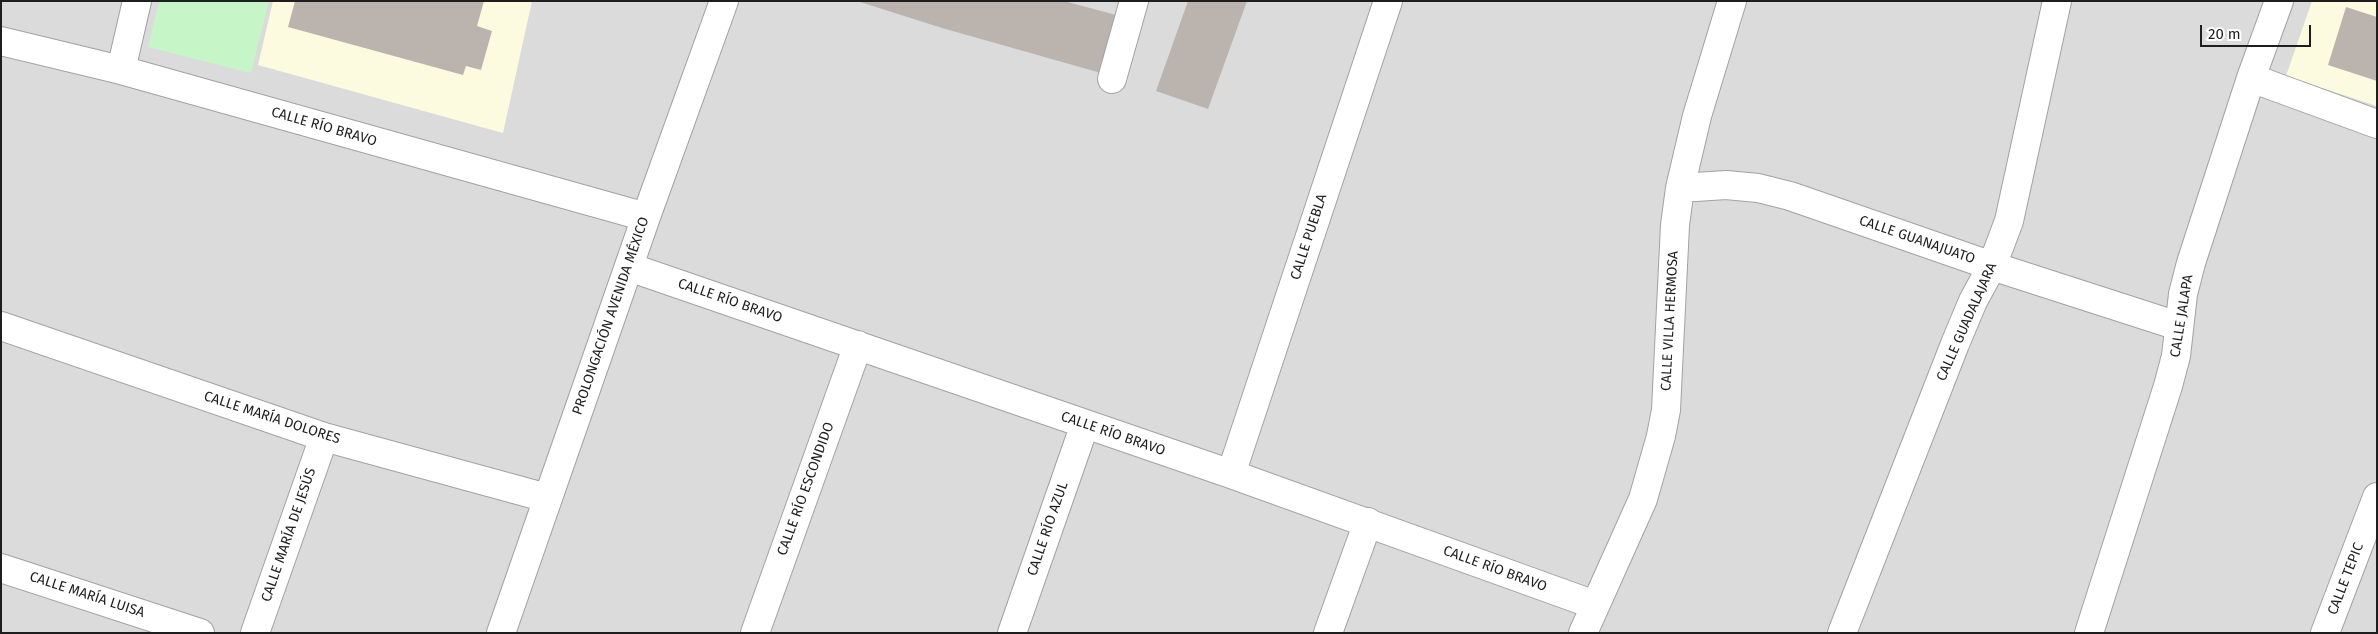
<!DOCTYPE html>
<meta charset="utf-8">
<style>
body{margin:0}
#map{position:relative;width:2378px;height:634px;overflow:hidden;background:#eeebe5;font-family:"Fira Sans",sans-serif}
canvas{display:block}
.frame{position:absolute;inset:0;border:2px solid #1e1e1e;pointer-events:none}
.scale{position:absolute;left:2200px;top:25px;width:111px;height:22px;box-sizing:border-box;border:2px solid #1e1e1e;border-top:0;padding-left:6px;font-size:15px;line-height:18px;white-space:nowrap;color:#1e1e1e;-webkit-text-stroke:4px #fff;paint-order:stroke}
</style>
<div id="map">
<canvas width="2378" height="634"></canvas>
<div class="frame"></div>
<div class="scale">20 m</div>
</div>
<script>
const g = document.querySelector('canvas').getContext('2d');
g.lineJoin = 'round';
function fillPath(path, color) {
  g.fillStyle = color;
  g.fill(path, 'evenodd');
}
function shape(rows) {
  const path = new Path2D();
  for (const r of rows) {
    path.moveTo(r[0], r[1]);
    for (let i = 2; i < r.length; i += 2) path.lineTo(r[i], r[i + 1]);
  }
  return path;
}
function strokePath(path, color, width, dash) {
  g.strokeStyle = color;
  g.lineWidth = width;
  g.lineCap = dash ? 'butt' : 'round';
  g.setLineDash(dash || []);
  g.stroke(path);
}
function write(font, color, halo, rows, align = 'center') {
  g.font = font + ' "Fira Sans",sans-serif';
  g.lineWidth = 4;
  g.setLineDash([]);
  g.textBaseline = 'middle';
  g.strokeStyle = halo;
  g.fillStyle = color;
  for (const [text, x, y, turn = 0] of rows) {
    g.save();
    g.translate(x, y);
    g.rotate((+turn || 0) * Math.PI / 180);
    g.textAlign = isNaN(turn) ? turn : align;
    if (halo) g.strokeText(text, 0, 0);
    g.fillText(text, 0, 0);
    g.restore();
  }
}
fillPath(shape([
 [1,1,2377,1,2377,633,1,633]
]), '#dcdbdb');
fillPath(shape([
 [273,1,532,1,503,133,258,65],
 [2312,1,2377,1,2377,106,2286,76]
]), '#fcfbe0');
fillPath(shape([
 [159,1,269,1,251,73,148,47]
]), '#c6f5c7');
fillPath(shape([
 [295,1,484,1,477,26,492,31,481,70,466,66,463,75,288,27],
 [857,1,1064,1,1116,15,1101,73,942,28],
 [1188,1,1247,1,1208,109,1156,91],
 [2346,7,2377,17,2377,81,2328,65]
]), '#bbb4ae');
const minor = shape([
 [1,41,121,70,646,217],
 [121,70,137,1],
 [2251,78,2377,124],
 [1112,79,1134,1],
 [1680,188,1726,185,1758,188,1790,196,1992,266,2178,326],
 [629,267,1231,474,1595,605],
 [1,326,324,437,547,498],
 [1231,474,1388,1],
 [1,568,200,633],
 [255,633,324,437],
 [501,633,646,217,724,1],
 [755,633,858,345],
 [1012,633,1085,424],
 [1328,633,1368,522],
 [1583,633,1643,499,1661,436,1666,410,1675,225,1680,188,1697,116,1732,1],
 [1842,633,1955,344,1973,301,1992,266,2009,221,2057,1],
 [2089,633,2168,386,2176,356,2183,294,2191,263,2251,78,2279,1],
 [2325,633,2377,497]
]);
strokePath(minor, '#a2a2a2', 30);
strokePath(minor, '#fff', 28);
write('14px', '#1e1e1e', '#fff', [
 ["CALLE RÍO BRAVO",324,127,16],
 ["CALLE PUEBLA",1309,237,-72],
 ["CALLE GUANAJUATO",1917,240,19],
 ["CALLE RÍO BRAVO",730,301,19],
 ["PROLONGACIÓN AVENIDA MÉXICO",611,316,-71],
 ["CALLE JALAPA",2182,316,-81],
 ["CALLE VILLA HERMOSA",1670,321,-87],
 ["CALLE GUADALAJARA",1967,322,-66],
 ["CALLE MARÍA DOLORES",272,418,18],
 ["CALLE RÍO BRAVO",1113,434,19],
 ["CALLE RÍO ESCONDIDO",806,489,-70],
 ["CALLE RÍO AZUL",1048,529,-71],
 ["CALLE MARÍA DE JESÚS",289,535,-71],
 ["CALLE RÍO BRAVO",1495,569,20],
 ["CALLE TEPIC",2346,579,-69],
 ["CALLE MARÍA LUISA",87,595,18]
]);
</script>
